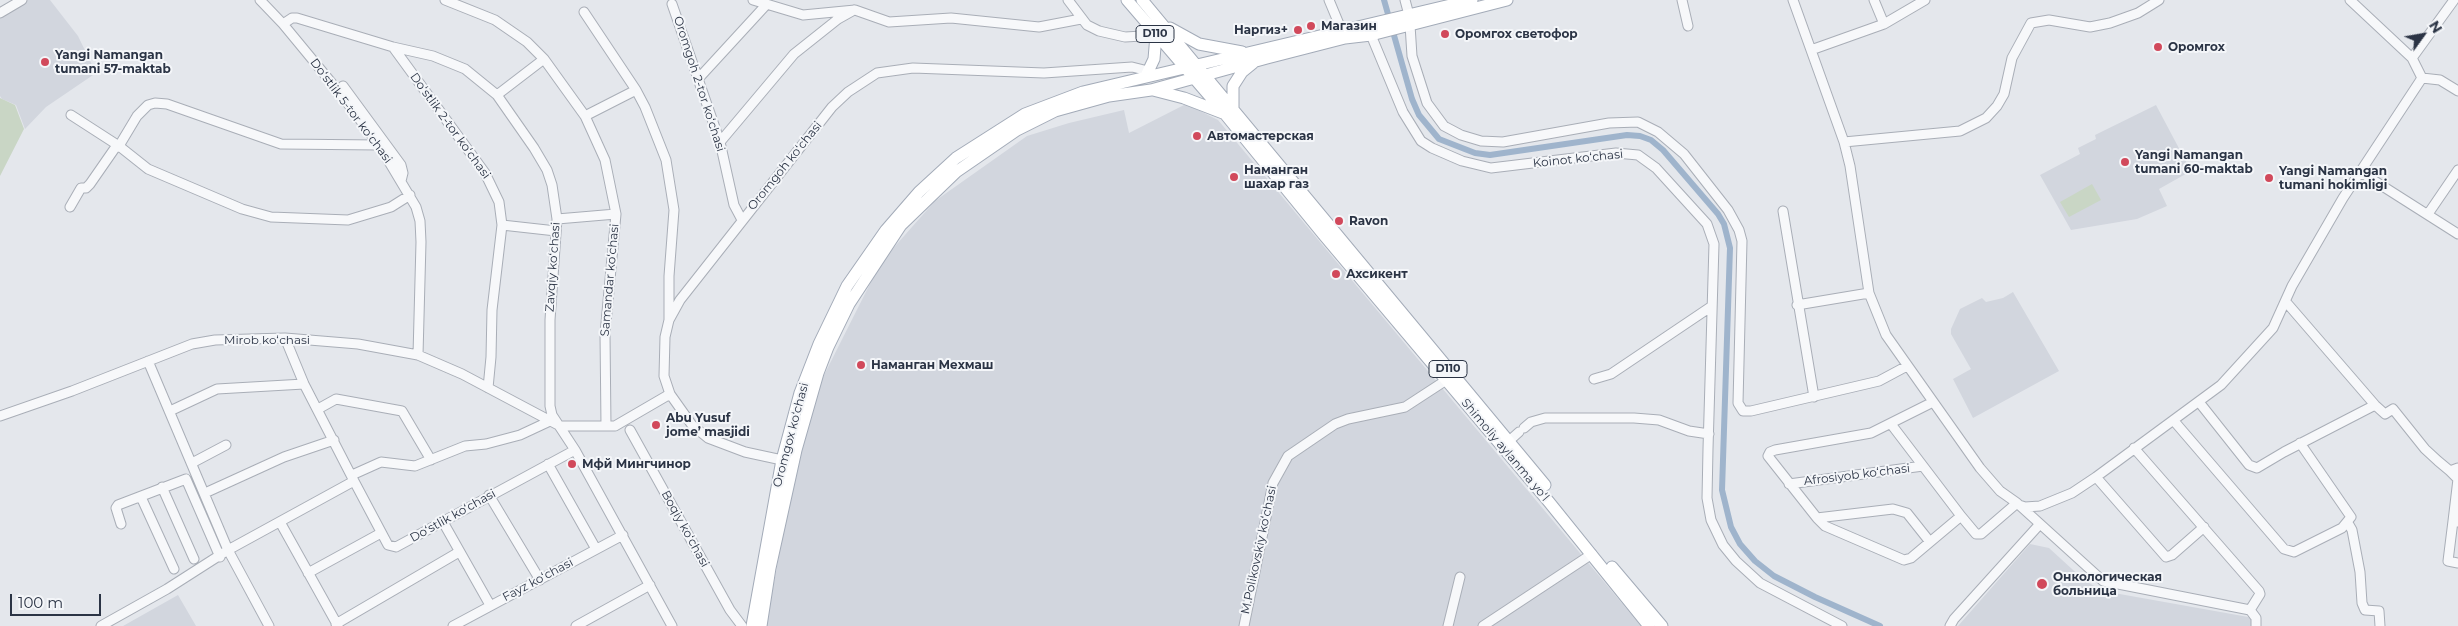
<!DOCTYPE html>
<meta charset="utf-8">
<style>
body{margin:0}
#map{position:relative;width:2458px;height:626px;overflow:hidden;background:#e4e7ec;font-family:Montserrat,sans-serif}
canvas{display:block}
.north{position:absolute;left:2398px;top:10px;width:50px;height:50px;-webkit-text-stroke:4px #f4f6f9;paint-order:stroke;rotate:58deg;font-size:14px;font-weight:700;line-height:20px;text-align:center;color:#2b3445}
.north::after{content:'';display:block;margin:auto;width:18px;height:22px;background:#2b3445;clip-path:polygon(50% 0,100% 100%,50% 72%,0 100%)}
.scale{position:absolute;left:10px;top:594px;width:91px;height:22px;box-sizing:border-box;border:2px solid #2b3445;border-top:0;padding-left:6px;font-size:15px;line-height:18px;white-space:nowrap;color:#2b3445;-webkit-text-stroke:4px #f4f6f9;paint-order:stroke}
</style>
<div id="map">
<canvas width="2458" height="626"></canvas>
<div class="north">N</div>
<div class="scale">100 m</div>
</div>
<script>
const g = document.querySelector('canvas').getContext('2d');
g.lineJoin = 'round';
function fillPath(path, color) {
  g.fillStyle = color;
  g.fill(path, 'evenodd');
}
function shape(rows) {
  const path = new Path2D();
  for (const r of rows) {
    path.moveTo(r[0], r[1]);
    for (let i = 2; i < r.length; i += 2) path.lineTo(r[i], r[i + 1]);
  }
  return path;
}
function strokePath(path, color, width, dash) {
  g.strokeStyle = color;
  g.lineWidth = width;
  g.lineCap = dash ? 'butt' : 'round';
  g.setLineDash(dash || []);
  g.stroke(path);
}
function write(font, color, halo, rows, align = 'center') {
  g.font = font + ' Montserrat,sans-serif';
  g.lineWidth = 4;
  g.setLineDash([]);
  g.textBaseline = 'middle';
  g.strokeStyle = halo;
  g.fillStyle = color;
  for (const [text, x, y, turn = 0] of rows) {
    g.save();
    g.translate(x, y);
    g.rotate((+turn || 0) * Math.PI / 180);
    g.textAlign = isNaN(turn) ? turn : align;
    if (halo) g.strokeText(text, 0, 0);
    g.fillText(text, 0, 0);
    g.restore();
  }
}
fillPath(shape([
 [28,0,50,0,78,36,96,73,46,107,25,129,16,105,2,99,0,96,0,18],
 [1186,104,1218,120,1641,626,766,626,781,545,815,393,881,262,935,201,1027,136,1069,123,1124,110,1129,133],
 [2156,105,2191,171,2159,189,2167,206,2137,219,2071,230,2040,175,2080,154,2078,148,2096,139,2095,135],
 [2013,292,2059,371,1973,418,1953,379,1971,369,1951,334,1951,329,1960,309,1982,298,1986,302,2003,298],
 [2030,544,2049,548,2084,580,2096,587,2114,593,2254,618,2254,626,1958,626],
 [178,595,196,626,123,626]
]), '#d2d6de');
fillPath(shape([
 [0,98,15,105,24,129,0,176],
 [2092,184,2101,200,2069,217,2060,202]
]), '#c9d6c5');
strokePath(shape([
 [1384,0,1412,99,1419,115,1439,139,1475,153,1490,155,1627,135,1640,136,1651,140,1663,150,1718,214,1724,224,1730,248,1722,490,1731,527,1740,544,1755,561,1774,576,1815,597,1880,626]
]), '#9fb4cc', 6);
const minor = shape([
 [260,0,283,24,340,93,379,145,416,207,420,221,421,242,418,355],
 [445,0,495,20,527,42,544,59,585,116,605,160,616,214,605,334,606,426],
 [753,0,803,15,855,10,889,22,951,18,1039,27,1081,19],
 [1068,0,1087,25,1099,31,1125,37,1142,36,1154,32],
 [1329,0,1344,36],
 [1405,0,1409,15],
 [1682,0,1688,26],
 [1793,0,1844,142,1850,166,1869,293,1886,335,1980,468,2000,491,2017,503,2103,581,2250,610,2256,618,2256,626],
 [1874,0,1884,24],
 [672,4,720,142,734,205,742,220],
 [584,12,636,90,645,107,666,160,674,210,669,276,669,320],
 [0,13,22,0],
 [283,24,292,18,297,18,393,47,433,56,465,69,497,95,534,148,547,170,552,185,557,219,550,320,550,406,552,415,575,450,672,626],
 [1410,25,1412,56,1427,103,1444,126,1461,135,1481,141,1503,142,1609,123,1638,122,1658,132,1684,154,1728,210,1739,230,1742,241,1738,403,1743,411,1751,411,1879,381,1907,366],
 [1371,35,1403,112,1421,141,1432,148,1462,161,1491,168,1616,153,1638,155,1656,168,1707,224,1714,244,1708,449,1707,498,1711,520,1723,545,1736,561,1760,583,1842,626],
 [393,47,485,173,499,202,502,225,492,310,491,357,488,388],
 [1811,50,1884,24,1925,0],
 [2412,58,2454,0],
 [2422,78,2440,80,2458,91],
 [698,79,766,5],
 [343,86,401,165,403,173,401,181],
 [497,95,544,59],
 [71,115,119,146,148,169,242,209,271,217,348,220,391,207,410,195],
 [585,116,636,90],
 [720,142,794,54,838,19,854,10],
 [1844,142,1960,131,1986,118,1997,106,2004,94,2012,58,2031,23,2049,20,2090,27,2110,23,2138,13,2159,0],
 [2362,173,2458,234],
 [70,207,81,188,86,188,90,184,115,148,119,146,137,116,148,105,155,103,167,104,281,144,379,145],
 [1783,211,1814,397],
 [2428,214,2458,170],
 [557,219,616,214],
 [502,225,556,231],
 [2286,302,2375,405,2385,414,2393,409,2425,449,2438,461,2450,471,2458,468],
 [1797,305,1869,293],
 [285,338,304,384,354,481],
 [148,361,228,550,269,626],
 [1594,379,1611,374,1712,306],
 [1933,402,1871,433,1775,450,1770,452,1768,456,1817,518,1893,509,1907,513,1930,542,1961,516,1976,534,1981,534,2017,503],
 [2199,402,2249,465,2257,468,2284,452,2375,405],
 [318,409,336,399,402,411,431,460],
 [170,411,217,389,304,384],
 [0,416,72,391,192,344,215,340,285,338,358,344,418,355,462,374,560,426,615,426,670,394],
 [2174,421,2284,549,2294,552,2342,528,2351,517,2300,443],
 [1891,424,1923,466],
 [1524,428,1531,422,1545,418,1634,418,1659,420,1689,431,1709,434],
 [630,430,730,610,742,626],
 [1509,441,1519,432],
 [2134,448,2259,591,2260,594,2250,610],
 [782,460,745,452,708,438,692,425,670,394,664,376,665,337,669,320,680,300,832,107,848,92,877,73,913,68,1044,73,1132,67,1144,70,1146,76],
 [192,463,226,445],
 [548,464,596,549],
 [2450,471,2458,479,2453,521,2458,522],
 [352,475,381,462,415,466,465,446,486,444,520,435,550,421],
 [2096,477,2166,557,2172,555,2204,527],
 [1789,484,1923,466,1961,516],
 [162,487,194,559],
 [205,493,284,457,334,440],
 [489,495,540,580],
 [141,497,174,569],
 [2019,505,2025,507,2040,506,2072,493,2096,477,2221,385,2273,328,2292,286,2343,198,2422,78,2412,58,2350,0],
 [1817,518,1825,526,1904,560,1911,558,1930,542],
 [2453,521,2448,561,2458,563],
 [280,522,338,626],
 [443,522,490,605],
 [2348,523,2352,530,2360,572,2362,603,2365,610,2379,611,2380,626],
 [121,524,116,508,118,505,186,479,220,557],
 [308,573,381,533],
 [336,624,459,552],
 [101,626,167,589,228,550,354,481,388,545,396,547,575,450],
 [453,626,623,535],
 [576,626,650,585],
 [1244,626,1273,483,1288,456,1335,424,1348,419,1405,407,1451,377],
 [1448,626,1460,577],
 [1483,626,1592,554],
 [1950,626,1954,619,2039,525]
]);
const major = shape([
 [1127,0,1225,114,1323,234,1549,502,1649,626],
 [1142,0,1545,485],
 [1170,28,1199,44,1242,52],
 [1146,76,1154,59,1156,35],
 [1153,90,1184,98,1223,113],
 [1233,109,1233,86,1242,72,1253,63],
 [1612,567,1662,626],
 [752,626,782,460,800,393,819,344,847,286,886,230,919,192,956,158,1025,114,1083,92,1472,0],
 [761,626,770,568,796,450,818,373,828,347,849,304,901,225,956,172,1017,130,1055,111,1109,96,1151,90,1267,58,1345,38,1371,35,1507,0]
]);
strokePath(minor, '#a9aeb7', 11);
strokePath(major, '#a3abb8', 13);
strokePath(minor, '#f7f8fa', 9);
strokePath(major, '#fff', 11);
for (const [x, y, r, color] of [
 [1311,26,5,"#d1495b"],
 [1298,30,5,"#d1495b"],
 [1445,34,5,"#d1495b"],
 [2158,47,5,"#d1495b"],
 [45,62,5,"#d1495b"],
 [1197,136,5,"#d1495b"],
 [2125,162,5,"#d1495b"],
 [1234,177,5,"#d1495b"],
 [2269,178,5,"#d1495b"],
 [1339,221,5,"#d1495b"],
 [1336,274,5,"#d1495b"],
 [861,365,5,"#d1495b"],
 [656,425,5,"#d1495b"],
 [572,464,5,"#d1495b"],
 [2042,584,6,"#d1495b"]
]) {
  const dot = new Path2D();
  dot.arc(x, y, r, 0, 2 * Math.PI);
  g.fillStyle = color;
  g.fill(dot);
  strokePath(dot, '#f4f6f9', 2);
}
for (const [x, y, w] of [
 [1155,34,38],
 [1448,369,38]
]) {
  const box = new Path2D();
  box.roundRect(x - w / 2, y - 8.5, w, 17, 4);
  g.fillStyle = '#f4f6f9';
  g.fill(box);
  strokePath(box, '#2b3445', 1);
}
write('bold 11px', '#2b3445', null, [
 ["D110",1155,34],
 ["D110",1448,369]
]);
write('bold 12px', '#2b3445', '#f4f6f9', [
 ["Магазин",1321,26],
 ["Наргиз+",1288,30,"right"],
 ["Оромгох светофор",1455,34],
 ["Оромгох",2168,47],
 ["Yangi Namangan",55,55],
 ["tumani 57-maktab",55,69],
 ["Автомастерская",1207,136],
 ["Yangi Namangan",2135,155],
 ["tumani 60-maktab",2135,169],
 ["Наманган",1244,170],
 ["шахар газ",1244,184],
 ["Yangi Namangan",2279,171],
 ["tumani hokimligi",2279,185],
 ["Ravon",1349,221],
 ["Ахсикент",1346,274],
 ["Наманган Мехмаш",871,365],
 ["Abu Yusuf",666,418],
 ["jome’ masjidi",666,432],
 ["Мфй Мингчинор",582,464],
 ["Онкологическая",2053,577],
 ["больница",2053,591]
], 'left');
write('12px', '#2b3445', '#f4f6f9', [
 ["Oromgoh 2-tor koʻchasi",699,84,72],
 ["Doʻstlik 5-tor koʻchasi",351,111,53],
 ["Doʻstlik 2-tor koʻchasi",450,126,54],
 ["Koinot koʻchasi",1578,159,-6],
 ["Oromgoh koʻchasi",785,166,-51],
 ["Zavqiy koʻchasi",553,267,-86],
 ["Samandar ko‘chasi",610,280,-85],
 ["Mirob koʻchasi",267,340],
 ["Oromgox ko‘chasi",791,435,-75],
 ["Shimoliy aylanma yoʻl",1505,450,50],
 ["Afrosiyob koʻchasi",1857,475,-7],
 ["Doʻstlik koʻchasi",453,516,-29],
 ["Boqiy koʻchasi",685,529,61],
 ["M.Polikovskiy koʻchasi",1259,550,-78],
 ["Fayz koʻchasi",538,580,-28]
]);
</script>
